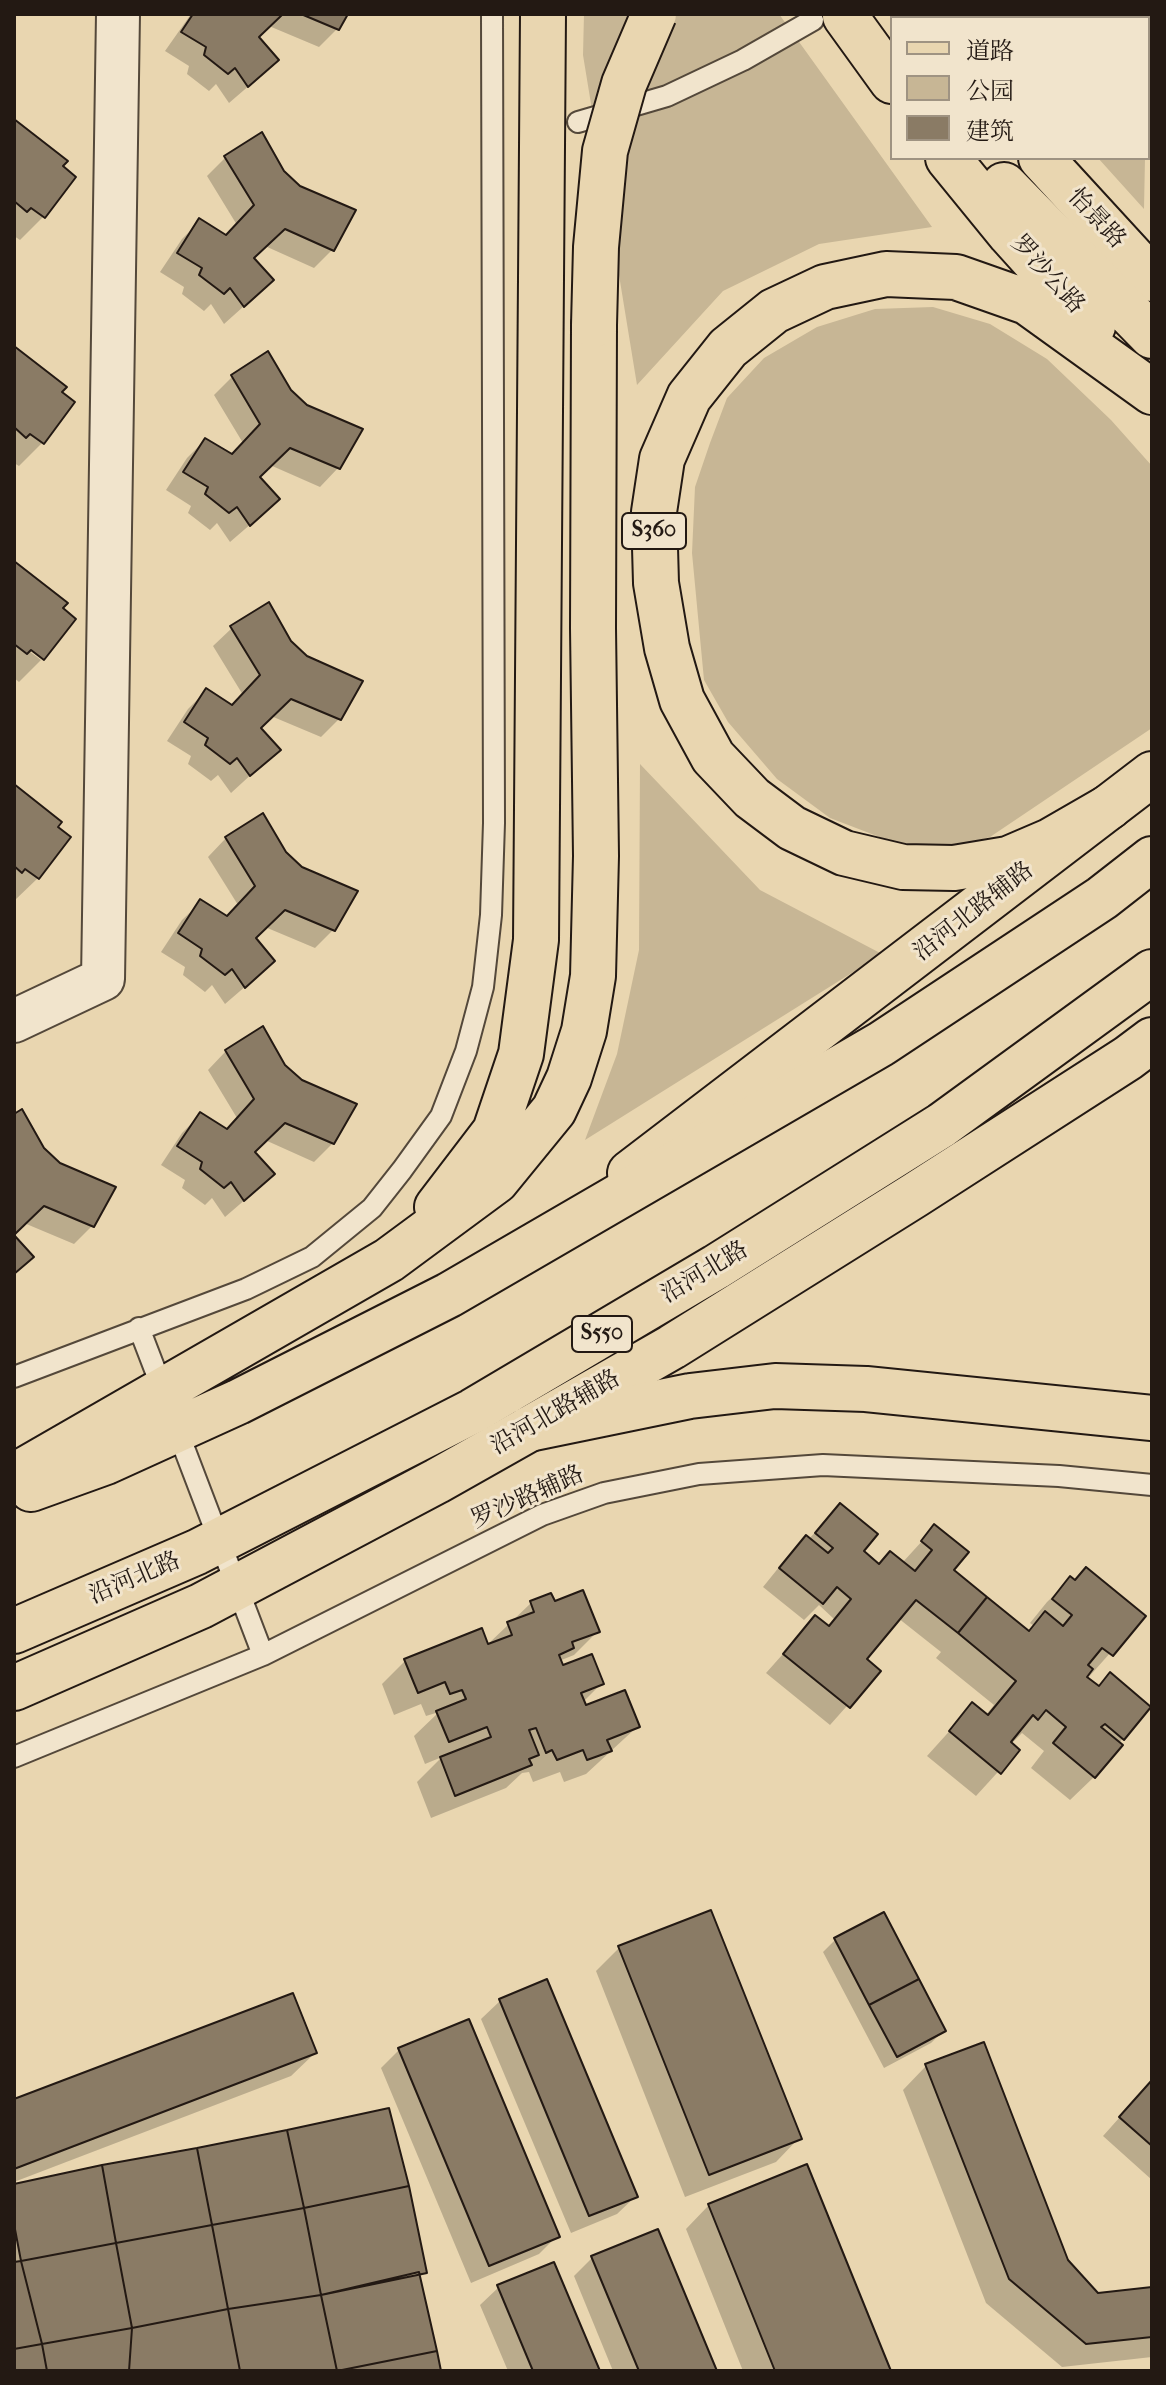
<!DOCTYPE html>
<meta charset="utf-8">
<style>
body{margin:0}
#map{position:relative;width:1166px;height:2385px;overflow:hidden;background:#e9d6b0;font-family:"IM FELL French Canon","Noto Serif SC",serif}
canvas{display:block}
.frame{position:absolute;inset:0;border:16px solid #231913;pointer-events:none}
.legend{position:absolute;left:890px;top:16px;width:260px;height:144px;box-sizing:border-box;background:#f1e4cc;border:2px solid #9f9382;margin:0;padding:10px 14px;list-style:none;font-size:24px;color:#231913}
.legend li{display:flex;align-items:center;gap:16px;height:40px}
.legend b{width:40px;border:2px solid #9f9382}
</style>
<div id="map">
<canvas width="1166" height="2385"></canvas>
<div class="frame"></div>
<ul class="legend">
<li><b style="height:10px;background:#e9d6b0"></b>道路</li>
<li><b style="height:22px;background:#c7b695"></b>公园</li>
<li><b style="height:22px;background:#8a7b65"></b>建筑</li>
</ul>
</div>
<script>
const g = document.querySelector('canvas').getContext('2d');
g.lineJoin = 'round';
function fillPath(path, color) {
  g.fillStyle = color;
  g.fill(path, 'evenodd');
}
function shape(rows) {
  const path = new Path2D();
  for (const r of rows) {
    path.moveTo(r[0], r[1]);
    for (let i = 2; i < r.length; i += 2) path.lineTo(r[i], r[i + 1]);
  }
  return path;
}
function strokePath(path, color, width, dash) {
  g.strokeStyle = color;
  g.lineWidth = width;
  g.lineCap = dash ? 'butt' : 'round';
  g.setLineDash(dash || []);
  g.stroke(path);
}
function write(font, color, halo, rows, align = 'center') {
  g.font = font + ' "IM FELL French Canon","Noto Serif SC",serif';
  g.lineWidth = 6;
  g.setLineDash([]);
  g.textBaseline = 'middle';
  g.strokeStyle = halo;
  g.fillStyle = color;
  for (const [text, x, y, turn = 0] of rows) {
    g.save();
    g.translate(x, y);
    g.rotate((+turn || 0) * Math.PI / 180);
    g.textAlign = isNaN(turn) ? turn : align;
    if (halo) g.strokeText(text, 0, 0);
    g.fillText(text, 0, 0);
    g.restore();
  }
}
fillPath(shape([
 [584,14,779,14,932,227,819,244,723,291,637,385,583,55],
 [979,14,1152,14,1152,97,1148,109,1148,18,982,18],
 [1098,158,1145,158,1144,209],
 [933,307,990,324,1047,359,1111,420,1152,466,1152,728,990,837,949,849,890,841,830,818,777,779,728,722,704,680,692,553,695,487,710,443,727,398,764,358,817,327,875,309],
 [640,764,760,890,882,954,585,1140,617,1054,639,950]
]), '#c7b695');
fillPath(shape([
 [191,14,345,14,337,29,319,47,269,26,257,38,258,78,229,103,216,84,209,91,187,74,189,66,165,51],
 [14,121,61,166,43,217,20,240,14,236],
 [225,158,332,250,314,268,265,246,252,259,253,298,224,324,211,304,204,311,182,294,184,287,160,272,182,239,200,221,225,237,237,225,207,176],
 [14,349,72,403,42,443,19,466,14,463],
 [268,354,338,468,320,487,270,465,258,477,259,517,230,542,217,523,210,530,188,513,191,506,166,490,187,458,205,440,231,456,243,443,214,395,232,377],
 [14,564,24,642,21,645,41,660,19,682,14,678],
 [232,628,339,719,321,737,271,716,258,728,278,750,231,793,218,775,211,781,188,764,191,756,167,741,188,709,206,691,232,707,243,695,213,646],
 [14,787,38,878,14,901],
 [226,838,284,853,333,930,315,948,265,927,253,939,254,979,225,1004,212,985,205,992,183,975,185,967,161,952,182,920,201,902,226,918,238,905,208,857],
 [226,1051,333,1143,314,1162,265,1140,253,1152,254,1192,225,1217,212,1198,205,1205,182,1188,185,1180,161,1165,182,1133,200,1115,226,1131,237,1118,208,1070],
 [14,1116,92,1226,74,1244,24,1223,14,1233],
 [840,1505,862,1551,878,1566,902,1563,935,1527,952,1570,1027,1632,1034,1626,1030,1623,1047,1602,1071,1579,1143,1616,1087,1679,1097,1687,1110,1675,1123,1738,1094,1777,1070,1800,1031,1768,1044,1751,1022,1733,1011,1744,1018,1750,976,1796,927,1756,973,1705,985,1716,994,1705,936,1658,941,1652,898,1618,864,1660,878,1671,830,1725,766,1673,815,1618,827,1627,834,1619,819,1605,804,1620,763,1587,788,1556,806,1538,808,1540],
 [531,1603,554,1604,598,1631,574,1655,559,1661,562,1668,602,1683,583,1702,585,1708,637,1727,586,1774,564,1782,560,1772,533,1782,529,1772,522,1773,506,1788,431,1818,417,1782,442,1757,425,1764,414,1736,439,1712,426,1716,421,1704,394,1715,382,1684,406,1660,486,1646],
 [835,1940,943,2031,931,2043,884,2068,823,1952],
 [619,1948,799,2138,776,2162,685,2197,596,1971],
 [546,1982,636,2196,617,2214,571,2233,481,2019,500,2001],
 [399,2050,557,2236,539,2254,471,2283,381,2068],
 [315,2053,291,2076,14,2182,14,2102],
 [926,2066,1066,2261,1097,2295,1152,2289,1152,2357,1062,2367,986,2303,903,2090],
 [1152,2081,1152,2180,1103,2136],
 [14,2187,425,2272,418,2278,438,2371,14,2371],
 [709,2205,888,2371,743,2371,686,2229],
 [592,2258,715,2371,613,2371,574,2276],
 [499,2287,598,2371,508,2371,480,2305]
]), '#0003');
const building = shape([
 [193,14,283,14,259,37,279,60,248,87,235,68,228,74,204,55,206,47,181,32,193,14],
 [301,14,348,14,339,30,301,14],
 [14,119,68,161,63,166,76,177,45,218,31,208,27,212,14,201,14,119],
 [262,132,284,171,300,186,356,210,334,251,285,229,254,258,274,280,244,307,230,288,224,294,199,275,202,268,177,253,199,218,226,235,254,205,224,156,262,132],
 [14,346,67,387,62,392,75,402,44,444,30,434,26,438,14,427,14,346],
 [268,351,291,390,307,405,363,429,340,469,290,448,260,477,280,499,250,526,237,507,229,513,205,494,208,487,183,472,205,438,232,454,260,424,231,375,268,351],
 [14,561,68,603,63,608,76,619,44,660,31,650,27,654,14,644,14,561],
 [269,602,291,641,307,656,363,681,341,720,291,699,261,728,281,750,250,776,237,758,230,764,205,745,208,738,184,722,206,688,232,705,260,675,230,626,269,602],
 [14,784,62,822,58,827,71,837,39,879,25,869,22,873,14,866,14,784],
 [263,813,286,852,302,867,358,891,335,931,285,910,256,938,275,961,245,988,232,969,225,975,200,956,202,949,178,933,200,899,227,916,255,886,225,837,263,813],
 [263,1026,285,1065,302,1080,357,1104,334,1144,285,1123,255,1152,275,1174,244,1201,231,1182,224,1188,200,1169,202,1162,177,1146,200,1112,227,1129,254,1099,225,1050,263,1026],
 [22,1109,44,1148,60,1163,116,1187,94,1227,44,1206,14,1235,14,1114,22,1109],
 [14,1235,34,1257,14,1274,14,1235],
 [840,1503,878,1534,864,1551,879,1564,890,1551,915,1571,932,1550,921,1541,934,1524,969,1552,954,1570,987,1597,958,1633,916,1600,867,1659,881,1671,850,1708,783,1654,815,1615,829,1626,851,1599,837,1587,823,1604,779,1568,806,1535,828,1553,833,1548,815,1533,840,1503],
 [1086,1567,1146,1616,1113,1656,1102,1648,1088,1665,1093,1669,1087,1677,1099,1686,1110,1672,1151,1707,1124,1740,1105,1724,1101,1727,1123,1745,1095,1778,1053,1743,1066,1727,1046,1710,1038,1720,1033,1715,1011,1742,1020,1750,1001,1774,949,1731,972,1702,988,1715,1016,1681,958,1633,987,1597,1029,1631,1045,1611,1063,1626,1072,1615,1052,1599,1070,1576,1075,1580,1086,1567],
 [583,1590,600,1632,572,1642,574,1648,559,1655,563,1665,592,1654,604,1684,581,1693,586,1705,625,1690,640,1727,607,1740,612,1751,587,1760,583,1750,557,1760,552,1750,546,1753,536,1728,529,1730,539,1755,529,1759,532,1765,455,1796,440,1757,491,1737,487,1727,449,1742,436,1711,466,1699,462,1690,450,1694,445,1682,418,1693,404,1659,482,1628,488,1644,512,1635,507,1622,534,1612,530,1601,551,1593,555,1601,583,1590],
 [711,1910,802,2139,709,2175,618,1946,711,1910],
 [884,1912,919,1979,869,2005,834,1938,884,1912],
 [547,1979,638,2197,589,2216,499,1999,547,1979],
 [919,1979,946,2031,897,2057,869,2005,919,1979],
 [293,1993,317,2053,14,2169,14,2099,293,1993],
 [469,2019,560,2237,489,2266,398,2048,469,2019],
 [984,2042,1068,2260,1098,2293,1152,2287,1152,2337,1086,2344,1009,2279,925,2064,984,2042],
 [1152,2080,1152,2146,1119,2117,1152,2080],
 [389,2108,409,2186,304,2208,287,2130,389,2108],
 [287,2130,304,2208,212,2225,197,2148,287,2130],
 [197,2148,212,2225,116,2243,102,2165,197,2148],
 [807,2164,891,2371,775,2371,708,2204,807,2164],
 [102,2165,116,2243,21,2261,14,2224,14,2184,102,2165],
 [409,2186,427,2273,321,2295,304,2208,409,2186],
 [304,2208,321,2295,228,2309,212,2225,304,2208],
 [212,2225,228,2309,132,2328,116,2243,212,2225],
 [658,2229,717,2371,639,2371,591,2256,658,2229],
 [116,2243,132,2328,42,2344,21,2261,116,2243],
 [21,2261,42,2344,14,2349,14,2262,21,2261],
 [554,2262,600,2371,533,2371,497,2285,554,2262],
 [419,2272,437,2351,337,2371,321,2295,419,2272],
 [321,2295,337,2371,240,2371,228,2309,321,2295],
 [228,2309,240,2371,129,2371,132,2328,228,2309],
 [132,2328,129,2371,47,2371,42,2344,132,2328],
 [42,2344,47,2371,14,2371,14,2349,42,2344],
 [437,2351,441,2371,337,2371,437,2351]
]);
fillPath(building, '#8a7b65');
strokePath(building, '#231913', 2);
const service = shape([
 [578,122,667,96,743,60,813,20],
 [139,1328,164,1393],
 [14,1377,246,1289,312,1257,372,1208,402,1170,441,1116,466,1051,483,987,491,915,494,823,492,14],
 [176,1427,263,1655],
 [14,1757,263,1655,542,1515,604,1493,699,1474,823,1465,1059,1476,1152,1485]
]);
const minor = shape([
 [14,1021,103,979,118,14]
]);
const primary = shape([
 [920,14,923,18],
 [1041,158,1152,279],
 [630,1173,1152,774],
 [14,1688,201,1606,437,1481,529,1429,672,1347,915,1195,1128,1058,1152,1040]
]);
const trunk = shape([
 [845,16,892,81],
 [948,158,1010,234,1093,326],
 [1004,185,1152,336],
 [1109,807,1050,841,1008,859,954,868,903,867,844,853,792,828,752,798,713,757,682,700,667,648,656,583,654,512,662,459,689,397,728,348,774,311,825,287,886,274,956,277,1027,302,1152,392],
 [437,1207,495,1131,521,1054,536,940,543,14],
 [529,1429,690,1396,775,1386,866,1389,1152,1418],
 [14,1476,389,1260,496,1181,554,1110,569,1078,584,1031,593,976,596,856,593,628,594,325],
 [31,1489,106,1462,238,1402,449,1295,881,1044,1102,898,1152,859],
 [14,1631,197,1552,473,1411,716,1267,942,1125,1152,972]
]);
strokePath(service, '#54483a', 24);
strokePath(minor, '#54483a', 46);
strokePath(primary, '#231913', 48);
strokePath(trunk, '#231913', 48);
strokePath(service, '#f1e4cc', 20);
strokePath(minor, '#f1e4cc', 42);
strokePath(primary, '#e9d6b0', 44);
strokePath(trunk, '#e9d6b0', 44);
const trunkBridge = shape([
 [594,325,596,247,605,151,624,84,654,14]
]);
strokePath(trunkBridge, '#231913', 48, []);
strokePath(trunkBridge, '#e9d6b0', 44);
for (const [x, y, w] of [
 [654,531,64],
 [602,1334,60]
]) {
  const box = new Path2D();
  box.roundRect(x - w / 2, y - 18, w, 36, 6);
  g.fillStyle = '#f1e4cc';
  g.fill(box);
  strokePath(box, '#231913', 2);
}
write('bold 22px', '#231913', null, [
 ["S360",654,531],
 ["S550",602,1334]
]);
write('24px', '#231913', '#f1e4cc', [
 ["怡景路",1096,219,47],
 ["罗沙公路",1047,275,48],
 ["沿河北路辅路",974,912,-38],
 ["沿河北路",705,1273,-31],
 ["沿河北路辅路",556,1413,-30],
 ["罗沙路辅路",528,1498,-24],
 ["沿河北路",135,1579,-23]
]);
</script>
